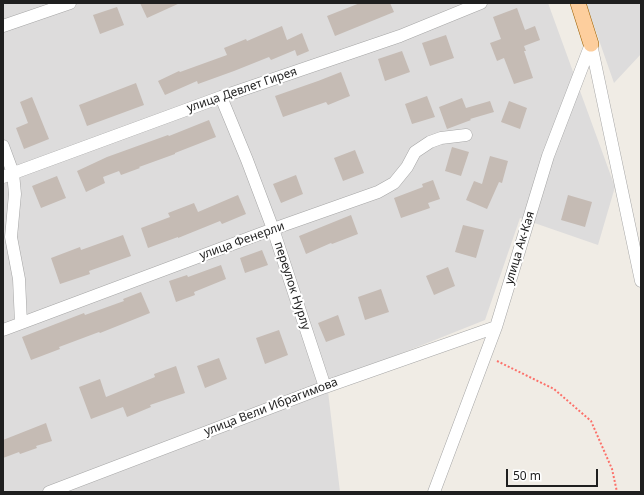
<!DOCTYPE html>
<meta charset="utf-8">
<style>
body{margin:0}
#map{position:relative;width:644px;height:495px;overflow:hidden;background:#f0ece5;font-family:"Noto Sans",sans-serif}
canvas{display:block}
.frame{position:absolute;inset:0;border:4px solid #1f1f1f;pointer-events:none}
.scale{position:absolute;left:506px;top:469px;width:92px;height:18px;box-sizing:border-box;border:2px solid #1f1f1f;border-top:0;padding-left:5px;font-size:12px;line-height:14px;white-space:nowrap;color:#1f1f1f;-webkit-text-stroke:3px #fff;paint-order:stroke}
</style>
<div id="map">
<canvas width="644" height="495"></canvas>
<div class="frame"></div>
<div class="scale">50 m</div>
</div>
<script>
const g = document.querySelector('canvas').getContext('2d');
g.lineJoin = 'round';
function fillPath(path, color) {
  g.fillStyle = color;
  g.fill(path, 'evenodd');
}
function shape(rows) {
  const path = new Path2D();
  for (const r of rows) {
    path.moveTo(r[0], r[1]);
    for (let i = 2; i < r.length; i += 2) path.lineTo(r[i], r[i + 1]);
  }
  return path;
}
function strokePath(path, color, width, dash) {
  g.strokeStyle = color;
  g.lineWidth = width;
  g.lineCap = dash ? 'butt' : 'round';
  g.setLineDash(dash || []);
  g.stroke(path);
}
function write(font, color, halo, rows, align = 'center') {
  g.font = font + ' "Noto Sans",sans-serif';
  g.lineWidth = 4;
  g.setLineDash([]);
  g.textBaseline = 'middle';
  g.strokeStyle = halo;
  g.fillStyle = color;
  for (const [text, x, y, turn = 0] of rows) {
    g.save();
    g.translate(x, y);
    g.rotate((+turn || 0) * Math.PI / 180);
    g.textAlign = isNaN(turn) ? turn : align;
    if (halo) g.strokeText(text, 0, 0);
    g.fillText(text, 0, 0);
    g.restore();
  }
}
fillPath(shape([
 [3,3,548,3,615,187,598,245,520,218,485,320,327,383,340,492,3,492],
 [586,3,641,3,641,54,614,83]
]), '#dddcdc');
fillPath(shape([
 [140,3,180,3,147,18],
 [360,3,390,3,394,12,335,36,327,16],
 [117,7,124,25,100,34,93,15],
 [517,8,525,30,535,26,540,40,524,46,526,51,524,51,533,78,514,84,504,58,497,61,490,43,501,39,493,17],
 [282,26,287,40,302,33,309,51,297,56,295,50,271,60,269,57,234,71,198,84,197,81,165,95,158,81,179,71,180,72,227,55,224,48,246,39,247,41],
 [446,35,454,58,430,66,422,43],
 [402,51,410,72,385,81,378,59],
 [341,72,350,96,328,105,326,102,283,117,275,96,318,81],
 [136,83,144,105,87,126,79,105],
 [427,96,435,117,412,124,405,104],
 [32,97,49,139,24,149,16,128,28,123,20,102],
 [462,98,466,108,490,101,494,112,470,119,471,120,447,129,439,107],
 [509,101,527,108,520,129,501,122],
 [209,120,216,137,175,153,175,154,139,167,140,168,121,175,119,171,103,177,105,183,86,192,77,171,107,157,168,135,169,136],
 [452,147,469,152,461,176,445,171],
 [355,150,364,173,343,181,334,158],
 [490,156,508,161,502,183,499,182,487,209,466,200,474,181,482,184],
 [296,175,303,194,281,203,273,184],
 [57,176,66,198,41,208,32,186],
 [433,180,440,199,428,203,430,208,401,218,394,198,423,187,422,184],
 [238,195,246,214,222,224,220,221,178,238,178,237,148,248,141,228,170,217,168,213,194,203,198,212],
 [568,195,592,202,585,227,561,220],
 [351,215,358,234,332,244,331,243,306,254,299,236],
 [463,225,484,230,476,258,455,252],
 [123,235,131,256,89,271,90,274,60,284,51,258,80,247,81,250],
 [262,250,268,265,245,273,240,258],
 [221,265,226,279,194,292,195,295,176,302,169,281,187,275,188,277],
 [448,267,455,286,434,295,426,276],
 [381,289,389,312,365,320,358,297],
 [141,292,150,313,100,333,99,332,59,347,60,349,31,360,22,337,84,313,85,315,124,301,123,299],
 [338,315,345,335,326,342,318,323],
 [279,330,288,355,265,364,256,338],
 [219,358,227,379,205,388,197,366],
 [176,366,185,393,150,405,151,407,127,417,123,407,91,419,79,387,100,379,106,397,155,377,154,374],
 [46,423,52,441,36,446,37,448,20,454,19,452,3,458,3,440]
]), '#c5bbb4');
const minor = shape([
 [3,26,70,3],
 [591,44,641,281],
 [221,97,247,160,273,229,325,387],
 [3,146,13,173,15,194,11,237,19,279,21,323],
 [3,177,221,97,400,36,481,3],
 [3,330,273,229,378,192,394,183,407,167,415,152,430,142,441,138,466,135],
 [49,492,325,387,496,327],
 [434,492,496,327,548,156,591,44]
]);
const major = shape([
 [578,3,591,44]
]);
strokePath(minor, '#a6a6a6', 13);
strokePath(major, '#9a5f00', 16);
strokePath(shape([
 [497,361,554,389,591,421,612,469,617,492]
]), '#fc716a', 2, [2, 2]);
strokePath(minor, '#fff', 12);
strokePath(major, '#fdce9d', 15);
write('12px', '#1f1f1f', '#fff', [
 ["улица Девлет Гирея",242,90,-19],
 ["улица Фенерли",242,241,-20],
 ["улица Ак-Кая",520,248,-73],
 ["переулок Нурлу",292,286,72],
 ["улица Вели Ибрагимова",271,407,-21]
]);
</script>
